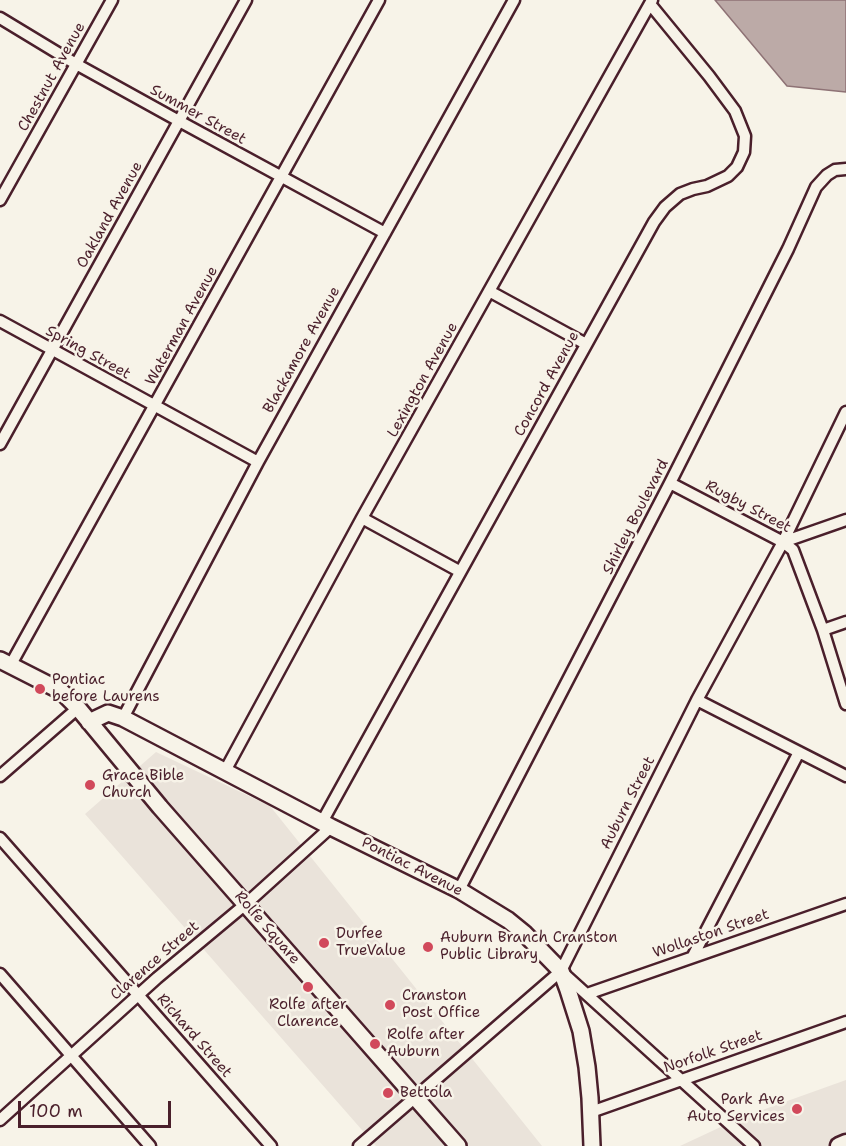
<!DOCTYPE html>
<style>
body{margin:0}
#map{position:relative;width:846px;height:1146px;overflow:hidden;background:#f7f3e8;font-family:"Shantell Sans",sans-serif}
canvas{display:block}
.scale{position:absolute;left:18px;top:1101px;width:153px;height:27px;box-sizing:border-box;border:3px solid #4a1f2b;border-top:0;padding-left:8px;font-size:18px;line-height:21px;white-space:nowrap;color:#4a1f2b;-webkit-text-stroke:4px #f7f3e8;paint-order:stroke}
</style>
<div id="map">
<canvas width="846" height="1146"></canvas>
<div class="scale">100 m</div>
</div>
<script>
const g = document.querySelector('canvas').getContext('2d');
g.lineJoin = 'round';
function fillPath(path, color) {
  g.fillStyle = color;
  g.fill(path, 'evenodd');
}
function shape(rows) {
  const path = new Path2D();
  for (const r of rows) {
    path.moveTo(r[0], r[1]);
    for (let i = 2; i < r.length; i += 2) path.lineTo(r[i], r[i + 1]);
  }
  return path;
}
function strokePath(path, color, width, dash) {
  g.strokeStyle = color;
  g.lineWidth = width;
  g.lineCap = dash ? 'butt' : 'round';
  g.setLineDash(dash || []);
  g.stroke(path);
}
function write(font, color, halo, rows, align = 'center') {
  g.font = font + ' "Shantell Sans",sans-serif';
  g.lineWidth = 5;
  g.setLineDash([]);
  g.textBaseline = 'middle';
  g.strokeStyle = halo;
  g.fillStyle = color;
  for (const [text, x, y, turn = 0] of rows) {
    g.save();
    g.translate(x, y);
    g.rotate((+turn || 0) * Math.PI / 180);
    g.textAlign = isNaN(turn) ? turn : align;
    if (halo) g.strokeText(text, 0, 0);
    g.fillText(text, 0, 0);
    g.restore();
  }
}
fillPath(shape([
 [156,752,270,806,542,1146,376,1146,85,814],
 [846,1080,846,1143,839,1146,680,1146,740,1118]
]), '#eae3da');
const water = shape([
 [715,0,846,0,846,92,787,86,715,0]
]);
fillPath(water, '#bcaaa7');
strokePath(water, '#8e7275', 1.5);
const street = shape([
 [0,18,76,64,179,121,385,233],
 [0,200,112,0],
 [489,291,586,344],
 [0,321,258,462],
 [0,444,246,0],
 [670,483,783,542,793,550,823,630,846,704],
 [362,518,459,571],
 [783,542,846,520],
 [823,630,846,622],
 [10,666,379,0],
 [697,700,846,776],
 [123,718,258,462,514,0],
 [225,771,362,518,652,0],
 [0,776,78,708],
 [322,822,654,222,665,207,680,194,693,189,707,186,728,176,737,167,744,152,745,136,735,111,709,76,650,4],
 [0,838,271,1146],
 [459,890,670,483,788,249,816,187,827,175,835,170,846,169],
 [693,956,799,752],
 [563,973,754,1146],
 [0,974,150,1146],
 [587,994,846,904],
 [591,1112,846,1022],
 [0,1120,157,978,247,903,331,827],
 [359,1146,561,971,697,700,783,542,846,412]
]);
const secondary = shape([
 [0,660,61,691,78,708,160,807,458,1146],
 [89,722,108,713,123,718,331,827,459,890,508,920,524,933,561,971,568,990,581,1031,587,1067,590,1098,592,1146]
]);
const primary = shape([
 [839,1146,846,1143]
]);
strokePath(street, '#4a1f2b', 15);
strokePath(secondary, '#4a1f2b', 20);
strokePath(primary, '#4a1f2b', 21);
strokePath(street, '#f7f3e8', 10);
strokePath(secondary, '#f7f3e8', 15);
strokePath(primary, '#f7f3e8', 16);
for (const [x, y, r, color] of [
 [40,689,6,"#d1495b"],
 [90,785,6,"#d1495b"],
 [324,943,6,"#d1495b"],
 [428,947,6,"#d1495b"],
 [308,987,6,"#d1495b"],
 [390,1005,6,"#d1495b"],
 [375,1044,6,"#d1495b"],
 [388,1093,6,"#d1495b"],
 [797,1109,6,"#d1495b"]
]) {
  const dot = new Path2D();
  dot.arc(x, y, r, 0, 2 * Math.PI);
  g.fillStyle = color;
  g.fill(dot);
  strokePath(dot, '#f7f3e8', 2);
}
write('15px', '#4a1f2b', '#f7f3e8', [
 ["Chestnut Avenue",52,77,-61],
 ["Summer Street",198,115,29],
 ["Oakland Avenue",110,215,-61],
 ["Waterman Avenue",182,326,-61],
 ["Blackamore Avenue",302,350,-61],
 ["Spring Street",88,353,29],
 ["Lexington Avenue",423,380,-61],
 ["Concord Avenue",547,384,-61],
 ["Rugby Street",748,507,28],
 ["Shirley Boulevard",636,517,-63],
 ["Auburn Street",628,803,-63],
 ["Pontiac Avenue",412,867,27],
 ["Rolfe Square",267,928,49],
 ["Wollaston Street",711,934,-19],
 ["Clarence Street",155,961,-41],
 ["Richard Street",194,1036,49],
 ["Norfolk Street",713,1052,-19]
]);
write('15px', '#4a1f2b', '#f7f3e8', [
 ["Pontiac",52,680],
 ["before Laurens",52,697],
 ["Grace Bible",102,776],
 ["Church",102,793],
 ["Durfee",336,934],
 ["TrueValue",336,951],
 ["Auburn Branch Cranston",440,938],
 ["Public Library",440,955],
 ["Cranston",402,996],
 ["Post Office",402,1013],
 ["Rolfe after",308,1005,"center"],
 ["Clarence",308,1022,"center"],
 ["Rolfe after",387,1035],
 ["Auburn",387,1052],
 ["Bettola",400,1093],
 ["Park Ave",785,1100,"right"],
 ["Auto Services",785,1117,"right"]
], 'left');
</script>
